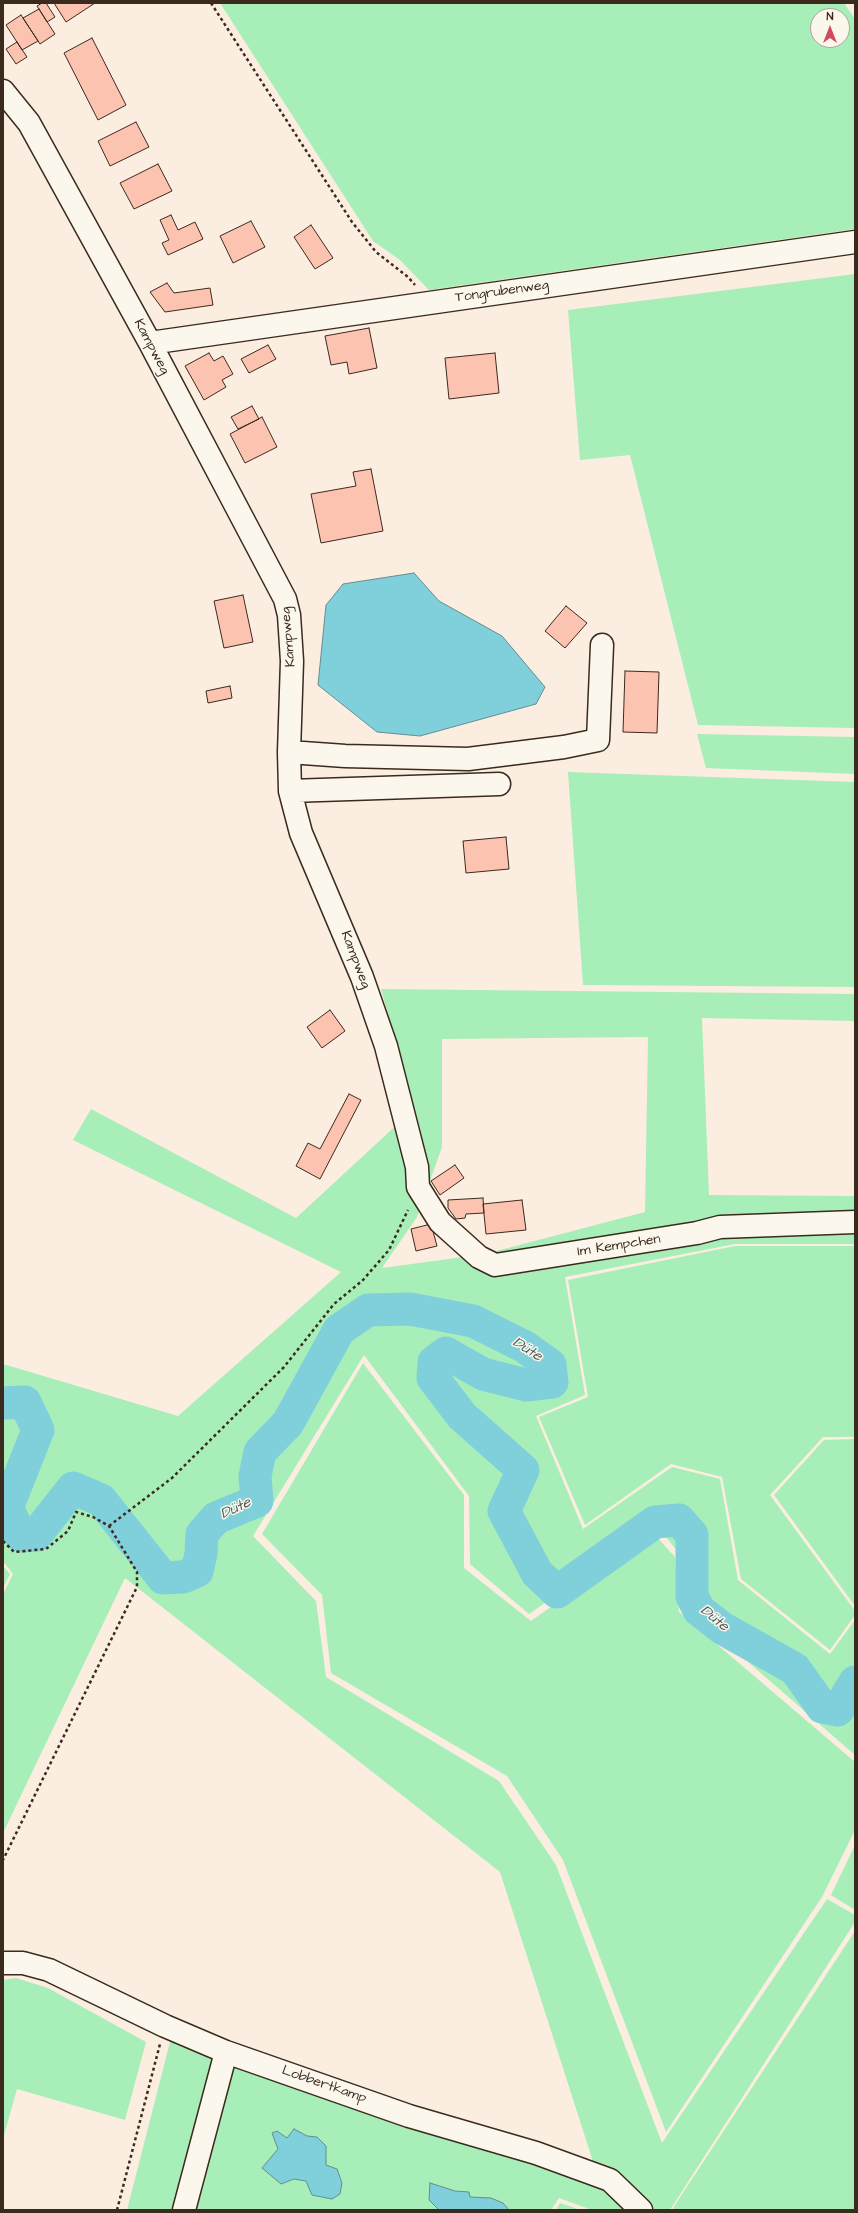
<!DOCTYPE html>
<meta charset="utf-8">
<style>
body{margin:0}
#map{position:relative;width:858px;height:2213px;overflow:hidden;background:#fbede0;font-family:"Architects Daughter",sans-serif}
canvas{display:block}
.frame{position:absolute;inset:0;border:4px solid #3b2a1e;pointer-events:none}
.north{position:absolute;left:810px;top:8px;width:40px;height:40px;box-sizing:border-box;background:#fbf7ec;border:1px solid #aea59a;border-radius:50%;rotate:0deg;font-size:11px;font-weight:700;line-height:16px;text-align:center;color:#3b2a1e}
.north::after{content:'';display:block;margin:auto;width:14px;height:18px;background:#d1495b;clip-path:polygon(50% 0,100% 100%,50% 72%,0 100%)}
</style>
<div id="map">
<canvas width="858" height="2213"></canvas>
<div class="frame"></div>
<div class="north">N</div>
</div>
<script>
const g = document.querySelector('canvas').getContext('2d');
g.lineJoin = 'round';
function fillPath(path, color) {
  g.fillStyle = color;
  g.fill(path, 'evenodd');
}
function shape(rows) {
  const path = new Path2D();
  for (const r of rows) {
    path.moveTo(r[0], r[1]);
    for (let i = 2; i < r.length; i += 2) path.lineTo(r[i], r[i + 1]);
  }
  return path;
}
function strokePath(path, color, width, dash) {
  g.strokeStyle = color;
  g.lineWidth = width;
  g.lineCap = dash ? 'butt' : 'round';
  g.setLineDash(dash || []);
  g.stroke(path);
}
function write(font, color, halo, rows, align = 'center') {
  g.font = font + ' "Architects Daughter",sans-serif';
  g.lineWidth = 3;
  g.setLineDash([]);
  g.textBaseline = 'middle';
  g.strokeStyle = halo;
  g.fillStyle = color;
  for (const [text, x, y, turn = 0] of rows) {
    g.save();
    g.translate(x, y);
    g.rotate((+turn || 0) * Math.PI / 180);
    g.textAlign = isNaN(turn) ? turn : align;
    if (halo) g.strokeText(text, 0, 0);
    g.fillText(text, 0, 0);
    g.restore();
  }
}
fillPath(shape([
 [220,3,844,3,855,19,855,229,429,290,400,260,373,241],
 [818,16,842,16,842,40,818,40],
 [855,274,855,728,698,725,630,455,580,460,568,310],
 [697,734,855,737,855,774,706,768],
 [568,772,855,782,855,987,583,985],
 [381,989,855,994,855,1021,702,1018,709,1195,855,1196,855,1244,735,1244,565,1277,585,1395,536,1416,583,1529,672,1467,720,1479,738,1580,830,1654,855,1620,855,1755,686,1608,680,1555,657,1525,529,1614,470,1564,469,1496,364,1355,253,1536,316,1601,326,1677,499,1781,556,1865,662,2143,827,1899,855,1915,855,1922,670,2210,592,2210,559,2198,551,2210,127,2210,171,2038,598,2177,500,1872,125,1578,3,1833,3,1594,13,1574,3,1561,3,1364,178,1416,341,1272,73,1140,91,1109,296,1218,414,1109],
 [648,1037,645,1212,485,1254,382,1268,417,1217,442,1147,442,1039],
 [735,1246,855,1246,855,1437,823,1437,770,1495,855,1611,855,1615,830,1650,741,1579,722,1477,671,1464,585,1525,539,1417,588,1397,568,1280],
 [363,1363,464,1495,464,1568,531,1621,654,1534,675,1557,679,1612,855,1762,855,1830,822,1897,666,2132,563,1860,507,1776,331,1673,322,1595,262,1534],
 [855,1439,855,1606,774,1495,824,1440],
 [3,1566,10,1574,3,1588],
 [855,1845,855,1910,831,1895],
 [855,1931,855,2210,674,2210,673,2208],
 [16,1978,48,1988,146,2042,125,2120,17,2089,3,2139,3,1980],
 [560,2203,581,2210,556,2210]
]), '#a8eeb9');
const water = shape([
 [414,573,439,601,502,636,545,687,536,704,420,736,377,732,318,685,326,605,343,584,414,573],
 [294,2129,307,2136,317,2137,326,2146,326,2165,337,2169,342,2183,340,2194,332,2199,312,2195,306,2181,294,2179,281,2184,262,2168,278,2149,272,2133,277,2131,287,2138,294,2129],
 [430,2183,455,2191,469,2192,470,2197,491,2198,503,2203,509,2210,439,2210,429,2200,430,2183]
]);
fillPath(water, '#80d0db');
strokePath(water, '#648e8f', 1);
strokePath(shape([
 [3,1403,25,1402,38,1430,7,1508,21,1536,36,1535,73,1488,101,1500,163,1578,183,1577,197,1571,201,1554,202,1534,216,1518,257,1501,255,1476,260,1452,288,1423,339,1330,368,1310,410,1309,473,1321,525,1347,550,1365,552,1382,526,1385,483,1374,446,1353,434,1362,433,1378,462,1416,523,1470,504,1511,537,1573,557,1592,655,1522,679,1520,692,1535,692,1596,699,1610,722,1628,795,1669,822,1707,838,1710,855,1682]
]), '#80d0db', 33);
const building = shape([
 [42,3,46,3,55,17,47,22,37,6,42,3],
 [54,3,95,3,66,22,54,3],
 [39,9,55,34,40,44,23,18,39,9],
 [21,15,38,41,22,50,6,25,21,15],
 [92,38,126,105,98,120,64,53,92,38],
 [17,42,27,57,16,64,6,49,17,42],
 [136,122,149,147,110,166,98,141,136,122],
 [158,164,172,191,134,209,120,183,158,164],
 [171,215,178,230,195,222,203,239,168,255,162,243,169,240,160,220,171,215],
 [251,221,265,247,233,263,220,236,251,221],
 [311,225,333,258,315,269,294,237,311,225],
 [167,283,174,293,210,288,213,305,165,312,150,292,167,283],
 [369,328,377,368,349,374,347,362,331,365,325,336,369,328],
 [268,345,276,359,249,373,241,359,268,345],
 [209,353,214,361,223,356,233,374,222,380,226,387,204,400,185,366,209,353],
 [495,353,499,393,449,399,445,358,495,353],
 [252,406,259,419,238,429,231,417,252,406],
 [262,417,277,447,245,463,230,434,262,417],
 [371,469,383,531,321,543,311,494,356,486,353,472,371,469],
 [243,595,253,642,224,648,214,601,243,595],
 [566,606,587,623,565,648,545,631,566,606],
 [625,671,659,672,657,733,623,732,625,671],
 [230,686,232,698,208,703,206,691,230,686],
 [506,837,509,869,466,873,463,841,506,837],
 [330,1010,345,1031,322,1048,307,1027,330,1010],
 [349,1094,361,1100,320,1179,296,1166,308,1143,320,1149,349,1094],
 [455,1165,464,1178,440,1195,431,1181,455,1165],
 [483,1198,484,1213,466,1214,465,1218,456,1219,448,1208,448,1200,483,1198],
 [522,1200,526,1230,486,1234,483,1204,522,1200],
 [431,1224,437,1246,416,1251,411,1229,431,1224]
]);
fillPath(building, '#fcc4b0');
strokePath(building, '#3b2a1e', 1);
const minor = shape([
 [3,91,29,123,150,343,285,599,289,615,292,661,289,752,290,791,301,833,362,977,386,1046,417,1167,418,1187,440,1222,479,1257,495,1265,697,1233,720,1227,855,1222],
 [150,343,855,242],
 [289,752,345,756,468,759,564,747,598,740,602,645],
 [290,791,499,784],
 [3,1963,23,1963,49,1970,165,2026,226,2052,409,2116,536,2153,610,2180,641,2210],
 [184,2210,226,2052]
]);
strokePath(minor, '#3b2a1e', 25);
strokePath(shape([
 [211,3,352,222,376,252,408,277,415,285],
 [109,1526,172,1478,284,1367,334,1304,363,1280,389,1250,408,1210],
 [3,1541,14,1552,46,1549,68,1531,76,1512,93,1517,109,1526,137,1572,137,1587,3,1860],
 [117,2210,160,2044]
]), '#3b2a1e', 2.5, [3, 3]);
strokePath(minor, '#fbf7ec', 22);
write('14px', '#3b2a1e', '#fbf7ec', [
 ["Tongrubenweg",502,292,-8],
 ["Kampweg",151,347,62],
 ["Kampweg",289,637,-95],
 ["Kampweg",355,960,69],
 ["Im Kempchen",619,1246,-9],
 ["Lobbertkamp",324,2085,19]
]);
write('italic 15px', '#505c57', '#fbf7ec', [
 ["Düte",527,1350,32],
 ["Düte",236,1509,-25],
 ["Düte",714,1619,39]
]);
</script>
